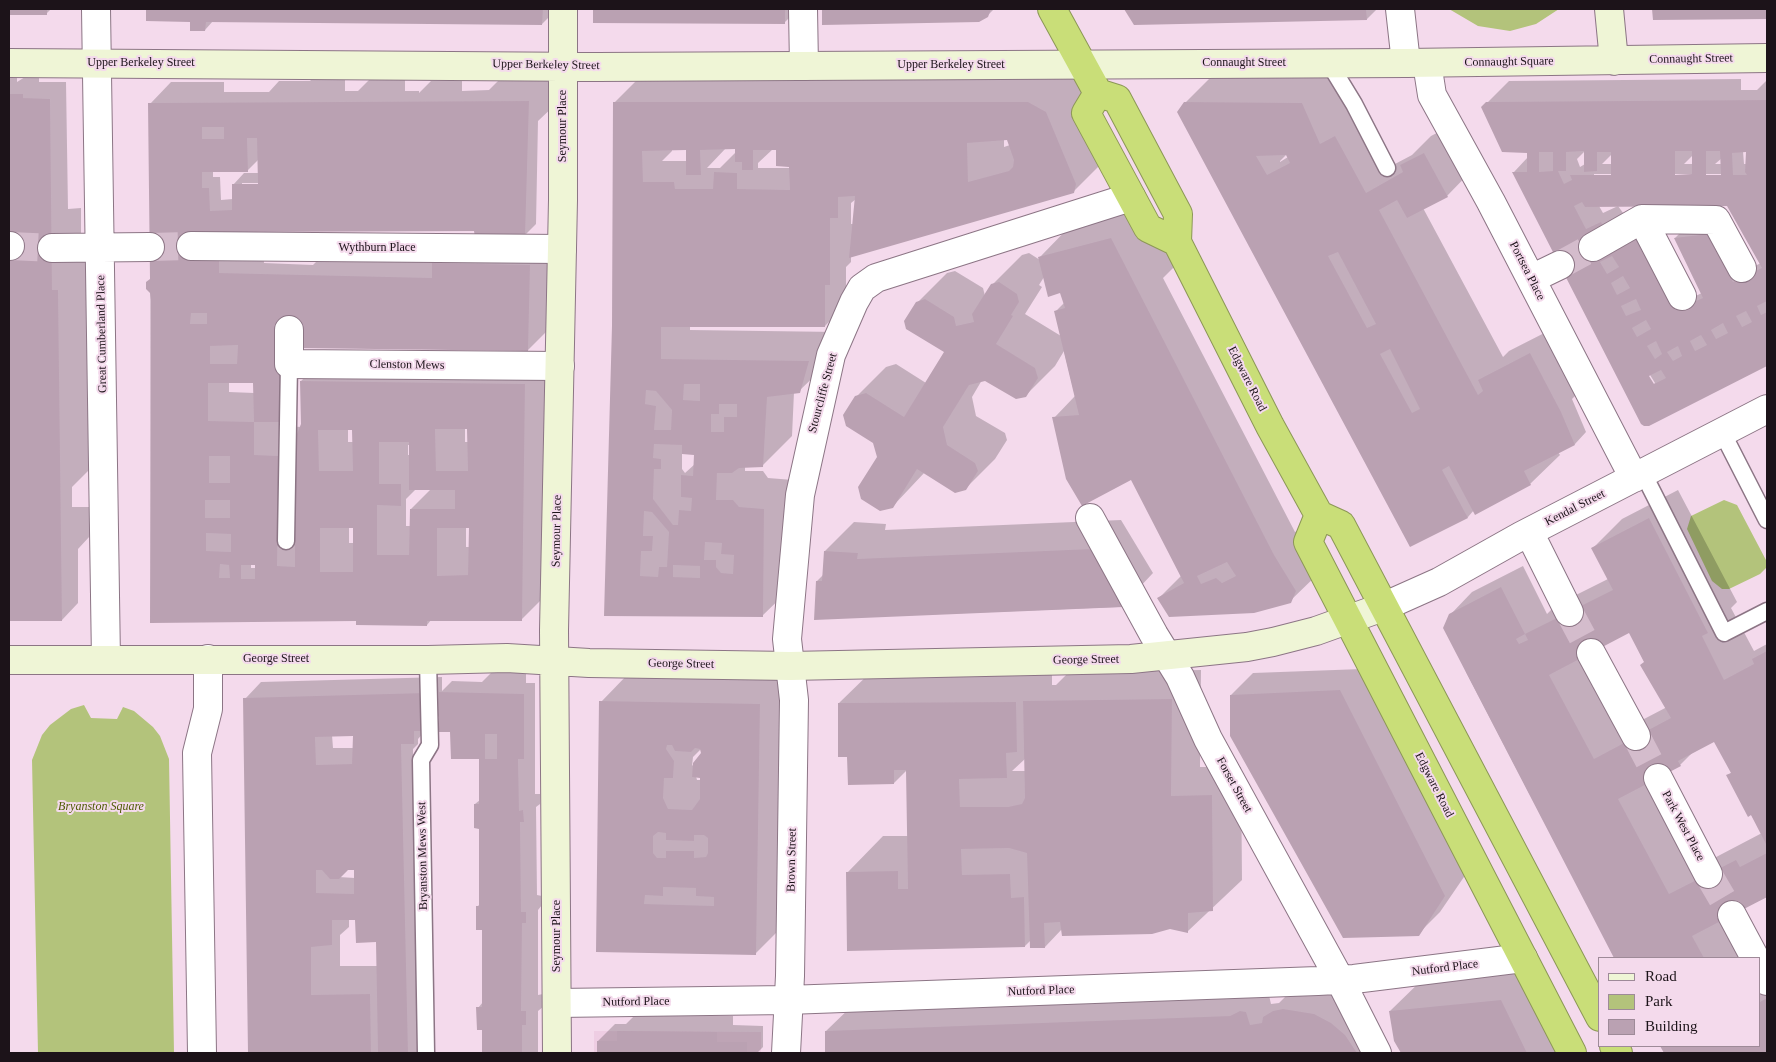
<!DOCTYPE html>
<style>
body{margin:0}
#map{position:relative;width:1776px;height:1062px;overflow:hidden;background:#f4daec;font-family:Georgia,serif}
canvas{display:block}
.frame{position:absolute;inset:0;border:10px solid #1c1319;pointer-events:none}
.legend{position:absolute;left:1598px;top:957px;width:162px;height:90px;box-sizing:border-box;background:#f4daec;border:1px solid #9e8a98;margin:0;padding:6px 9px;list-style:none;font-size:15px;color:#1c1319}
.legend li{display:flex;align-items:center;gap:10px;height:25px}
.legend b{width:25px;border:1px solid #9e8a98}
</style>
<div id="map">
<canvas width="1776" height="1062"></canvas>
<div class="frame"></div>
<ul class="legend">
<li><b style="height:6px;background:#eff5d6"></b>Road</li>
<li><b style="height:14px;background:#b3c37b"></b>Park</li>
<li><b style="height:14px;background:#baa1b2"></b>Building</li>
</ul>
</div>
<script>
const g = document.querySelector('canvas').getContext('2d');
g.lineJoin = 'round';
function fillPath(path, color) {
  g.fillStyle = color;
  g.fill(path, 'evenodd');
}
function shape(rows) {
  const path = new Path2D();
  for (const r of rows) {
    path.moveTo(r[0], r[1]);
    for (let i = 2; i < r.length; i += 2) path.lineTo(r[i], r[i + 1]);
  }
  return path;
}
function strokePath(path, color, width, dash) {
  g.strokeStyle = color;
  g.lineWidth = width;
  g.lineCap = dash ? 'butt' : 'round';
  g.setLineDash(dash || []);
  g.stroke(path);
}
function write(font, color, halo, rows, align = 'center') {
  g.font = font + ' Georgia,serif';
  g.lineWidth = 4;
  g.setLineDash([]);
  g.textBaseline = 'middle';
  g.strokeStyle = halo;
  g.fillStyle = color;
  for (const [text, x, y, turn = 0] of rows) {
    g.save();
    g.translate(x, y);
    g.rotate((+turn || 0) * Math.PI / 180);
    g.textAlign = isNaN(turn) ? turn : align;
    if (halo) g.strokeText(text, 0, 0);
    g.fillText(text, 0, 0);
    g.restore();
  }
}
fillPath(shape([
 [594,1031,761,1032,761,1053,594,1053]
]), '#eecde3');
fillPath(shape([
 [1449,9,1559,9,1536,24,1510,31,1478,26],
 [1724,500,1737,505,1767,562,1766,568,1760,574,1729,589,1722,589,1712,581,1687,529,1691,516],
 [84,705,91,718,117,719,123,707,134,711,153,727,160,736,169,759,174,1053,38,1053,32,760,42,735,50,725,71,709]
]), '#b3c37b');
fillPath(shape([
 [9,9,51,9,46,14,9,14],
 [147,9,557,9,542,24,213,21,205,30,192,21,147,20],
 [594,9,798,9,784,23,594,21],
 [823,9,994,9,987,16,824,23],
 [1125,9,1377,9,1367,19,1134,24],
 [1654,9,1767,9,1767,18,1654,18],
 [877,66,1082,76,1110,155,1073,192,851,256,851,262,846,267,846,304,825,326,690,325,690,330,838,332,829,362,799,391,794,392,792,436,762,466,745,466,745,471,763,471,768,478,793,480,792,587,762,616,605,614,613,325,615,102,644,73,729,73,729,81,862,80],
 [1008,138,1010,145,1004,147,1004,139],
 [672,148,687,149,687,161,662,161,672,151],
 [726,148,737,148,737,151,720,168,707,168],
 [773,149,777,149,790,168,758,168,758,163],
 [856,199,853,224,851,224,851,203],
 [682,453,695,453,695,464,685,473,682,469],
 [507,72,558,72,557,103,538,121,536,224,525,235,559,236,557,321,528,350,302,347,283,426,302,427,301,381,331,352,554,355,551,590,521,620,431,620,427,625,357,620,151,622,150,104,171,82,224,82,224,92,269,92,279,81,310,81,318,73,345,73,345,91,358,91,376,73,405,73,405,91,419,91,419,93,431,81,462,81,462,91,489,90],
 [259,159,259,173,244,173,233,185,233,199,221,200,220,177,213,177,213,171,247,171],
 [242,183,260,183,260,186,242,186],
 [476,230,476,234,463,234,448,249,331,247,313,265,264,263,263,245,248,244,248,231],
 [229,382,256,382,254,393,229,392],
 [465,427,468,427,468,442,465,442],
 [348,429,354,429,354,442,348,442],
 [408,445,410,445,410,455,408,455],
 [416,489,431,489,411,509,411,526,406,526,406,499],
 [349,526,354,526,354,543,349,543],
 [466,527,470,527,470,547,466,547],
 [251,564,256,564,256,568,251,568],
 [1215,73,1331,74,1350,115,1365,107,1395,164,1412,155,1431,136,1454,124,1476,166,1447,196,1423,208,1503,357,1509,351,1560,325,1590,381,1572,399,1586,432,1575,444,1558,452,1560,455,1530,484,1474,510,1468,517,1410,546,1185,103],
 [1287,154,1288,157,1280,162,1280,161],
 [9,77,17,77,17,82,25,77,39,78,39,82,66,82,68,209,81,208,81,261,87,261,90,469,72,487,72,507,91,507,90,536,78,549,78,603,62,620,9,620],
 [1741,79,1741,90,1757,90,1767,80,1767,210,1756,189,1754,190,1767,216,1767,364,1649,425,1514,172,1528,157,1528,151,1483,107,1509,81],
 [1585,151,1585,164,1580,167,1577,159],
 [1743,151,1747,151,1747,164,1744,164],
 [1612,154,1612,164,1602,164],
 [1693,155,1693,164,1684,164],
 [1722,158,1722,164,1715,164],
 [1594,174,1727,174,1727,176,1594,176],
 [1728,205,1761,263,1745,271,1720,223,1686,227,1675,238,1702,293,1687,300,1618,206,1603,213,1599,206],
 [1647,370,1655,383,1653,385,1645,371],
 [1148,202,1178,263,1163,278,1295,532,1304,527,1320,572,1290,601,1159,598,1182,575,1131,478,1054,418,1075,396,1064,351,1055,366,1025,396,986,380,982,380,972,397,976,416,1005,433,1007,440,995,459,965,489,925,472,893,506,874,443,856,397,886,367,896,364,926,383,945,352,917,303,947,273,955,271,983,288,985,296,992,285,1022,255,1029,253,1040,260,1040,257,1076,220],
 [1044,277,1061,292,1065,302,1055,312,1061,336,1025,314,1042,287,1039,285],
 [1678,490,1737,602,1731,608,1754,651,1767,644,1767,897,1727,916,1749,958,1615,958,1466,672,1450,615,1472,592,1523,566,1547,614,1556,605,1608,579,1593,548,1622,519],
 [1629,631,1667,707,1623,730,1584,655],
 [1715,740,1732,772,1728,776,1762,833,1699,866,1653,780,1680,765,1695,750],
 [1121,520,1153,573,1122,606,1118,607,815,619,817,581,823,575,825,551,854,522,886,524,885,530],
 [500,664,526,665,526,683,535,683,535,794,540,794,540,804,536,807,537,895,542,896,542,905,538,910,538,995,543,994,543,1007,538,1011,538,1053,483,1053,483,1029,478,1008,483,1002,483,928,477,907,481,903,480,828,475,804,480,800,480,760,451,731,440,715,418,739,418,744,413,749,413,793,419,793,419,1053,250,1053,245,699,261,682,442,677,442,691,452,681,482,682],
 [332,735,354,735,354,748,333,748],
 [355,868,355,878,339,877,347,869],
 [356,918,378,938,378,966,340,966,340,935,349,927,349,919],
 [1052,666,1052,685,1056,685,1069,672,1201,670,1200,767,1241,767,1242,880,1188,931,1170,928,1062,929,1045,947,1031,940,1025,946,847,873,883,836,908,836,907,770,894,783,848,756,839,703,876,667],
 [1026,758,1026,771,1012,771],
 [1362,669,1466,874,1440,912,1418,934,1231,695,1253,673],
 [630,672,789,675,785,924,755,954,597,951,601,702],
 [701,749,703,753,692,766,693,757],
 [696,776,701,777,701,780,697,780],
 [1537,964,1582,1053,1402,1053,1396,1041,1390,1011,1427,975],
 [1760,980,1767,985,1767,1053,1666,1053,1661,1046,1760,1046],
 [1268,991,1271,1004,1279,1003,1286,996,1336,992,1380,1053,826,1053,826,1031,856,1002],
 [635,1015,733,1016,733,1025,763,1026,763,1047,757,1053,598,1053,598,1041,615,1024,626,1024]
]), '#0003');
fillPath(shape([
 [9,9,47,9,47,15,9,15],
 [146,9,543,9,542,25,206,22,205,31,190,31,190,22,146,21],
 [593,9,785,9,785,24,593,23],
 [822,9,991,9,988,17,979,22,822,25],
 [1124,9,1366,9,1367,20,1134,25],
 [1652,9,1767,9,1767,19,1653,20],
 [9,94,23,94,23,98,50,99,52,290,58,290,62,621,9,621],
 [1767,100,1767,301,1757,306,1761,315,1767,312,1767,366,1649,426,1644,426,1641,424,1512,172,1527,172,1527,153,1502,152,1481,107,1486,102],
 [1584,151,1584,172,1597,171,1597,152,1611,152,1611,175,1570,175,1572,180,1564,184,1558,171,1566,171,1566,152],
 [1675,151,1692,151,1692,174,1675,175],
 [1706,151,1720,151,1721,175,1706,175],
 [1539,152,1553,152,1553,171,1539,172],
 [1746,152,1745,172,1747,175,1733,175,1732,153],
 [1582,202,1585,207,1727,206,1762,268,1733,282,1709,234,1674,238,1703,298,1675,310,1634,232,1606,232,1601,222,1586,229,1574,206],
 [1612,256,1619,267,1607,274,1600,262],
 [1623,276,1630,288,1617,295,1611,283],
 [1636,299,1641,310,1626,316,1621,306],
 [1746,311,1752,322,1742,327,1736,316],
 [1646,320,1651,329,1637,337,1632,328],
 [1723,323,1728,333,1716,339,1711,330],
 [1701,335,1707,345,1695,351,1690,341],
 [1656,341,1662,354,1655,359,1647,346],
 [1678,346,1682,356,1673,361,1667,352],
 [1661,370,1666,378,1654,384,1649,376],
 [529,101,525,237,475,237,474,231,232,232,232,238,219,255,219,273,432,278,432,263,530,265,528,351,299,348,280,363,281,422,254,422,253,383,208,383,208,421,254,422,254,455,279,456,277,566,295,567,295,439,301,424,300,381,525,384,522,621,427,621,427,626,356,625,356,621,150,623,151,300,150,293,146,289,146,282,150,279,148,103],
 [202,127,224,127,224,139,202,139],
 [247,138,257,138,258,184,232,184,232,210,210,211,209,188,202,188,202,172,248,172],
 [191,313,207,313,207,324,190,324],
 [238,345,237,364,210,364,210,346],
 [435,429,467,429,468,471,436,471],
 [318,430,352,430,353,471,319,471],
 [379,442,409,442,409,490,455,490,455,509,410,509,409,555,377,555,377,505,401,506,401,484,379,484],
 [209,456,230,456,230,483,209,483],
 [205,500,230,500,230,518,205,518],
 [320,528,353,528,353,572,320,572],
 [437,528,469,528,468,575,437,576],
 [206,533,231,534,231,552,206,551],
 [220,564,229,565,230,578,219,578],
 [241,565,255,565,255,579,241,579],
 [613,102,1028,102,1046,112,1076,184,1074,193,849,258,855,196,838,197,838,218,830,218,830,285,825,285,825,327,661,327,661,359,809,361,800,393,767,397,763,467,739,468,732,473,717,473,716,500,733,500,739,507,764,509,763,617,604,616,612,326],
 [1007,140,1014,160,1013,167,1009,171,968,182,967,143],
 [735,149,735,162,742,162,742,170,753,170,753,150,776,150,776,166,789,167,790,190,737,189,737,173,714,172,713,189,675,189,674,182,643,182,642,151,686,150,686,175,701,175,700,150],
 [684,384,700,384,700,401,683,400],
 [646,390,656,391,672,410,671,430,654,430,656,406,645,404],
 [719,404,737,404,737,417,724,417,724,432,711,432,711,414,719,414],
 [654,444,682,445,682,454,694,455,693,476,681,475,681,497,692,498,691,511,679,510,678,525,673,525,653,499,654,469,661,469,661,459,653,458],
 [644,511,652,512,669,532,667,567,659,567,658,577,640,576,641,551,652,551,653,536,643,536],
 [705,542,722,543,721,554,734,555,733,574,721,573,716,567,716,560,704,560],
 [673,565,700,566,700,578,673,577],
 [1184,102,1302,103,1320,144,1335,136,1366,193,1403,172,1400,165,1424,153,1448,197,1407,218,1397,200,1379,210,1478,395,1483,391,1478,380,1530,353,1561,412,1575,445,1524,471,1531,485,1475,515,1449,466,1442,470,1468,518,1410,547,1177,112],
 [1286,155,1290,163,1267,175,1256,156],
 [1338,252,1376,324,1367,328,1328,256],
 [1390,349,1420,409,1412,413,1380,354],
 [1111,238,1274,555,1296,591,1291,603,1254,613,1169,617,1157,598,1184,583,1131,480,1082,506,1066,479,1052,417,1079,415,1054,311,1065,308,1060,293,1048,297,1038,257],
 [1227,562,1236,576,1222,583,1216,578,1201,584,1197,576],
 [999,282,1017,294,1019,302,1011,315,1013,316,996,344,1035,368,1038,378,1026,397,1016,399,985,381,969,385,943,427,947,445,975,463,978,471,966,490,955,493,917,469,893,508,880,511,861,499,858,487,877,457,873,443,846,426,843,415,855,396,866,393,904,417,944,352,906,329,904,321,916,302,925,299,954,317,956,326,974,322,972,314,991,284],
 [1649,518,1708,633,1702,636,1724,680,1754,664,1752,659,1767,651,1767,846,1751,815,1748,817,1726,775,1731,773,1714,742,1678,761,1681,766,1618,799,1669,894,1736,860,1740,867,1767,853,1767,897,1692,936,1704,958,1614,958,1443,628,1449,614,1501,587,1525,634,1516,639,1519,644,1528,640,1525,634,1613,590,1591,548],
 [1629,633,1644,662,1640,665,1671,718,1594,759,1549,675],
 [1092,549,1124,603,1123,607,814,620,816,581,822,581,824,551,858,553,857,559],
 [1340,690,1445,896,1419,936,1343,938,1230,736,1230,695],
 [439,692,524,694,524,759,518,759,519,811,523,810,524,822,520,822,521,912,526,912,526,923,522,923,521,1011,526,1011,526,1025,522,1025,522,1053,482,1053,482,1030,477,1030,476,1007,482,1007,482,930,476,930,476,906,479,906,479,829,474,828,474,804,479,804,479,759,451,759,450,732,439,732],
 [485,734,497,734,497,759,485,759],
 [425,693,426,731,414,731,414,744,401,744,408,1053,378,1053,376,942,356,943,355,920,332,920,332,945,311,947,311,995,370,994,371,1053,248,1053,243,698],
 [353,736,352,764,316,765,315,737],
 [316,870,322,870,330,879,339,879,348,870,354,870,354,894,316,893],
 [1172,699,1171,796,1212,795,1213,911,1188,913,1188,933,1170,929,1152,934,1062,936,1060,922,1044,923,1045,948,1030,948,1027,853,1009,848,961,849,962,875,1010,874,1011,898,1024,897,1025,947,847,951,846,872,898,871,898,889,908,889,906,770,894,770,894,784,848,785,847,757,838,757,838,703,1016,702,1017,752,1006,753,1007,778,959,779,960,807,1008,807,1022,804,1025,798,1023,701],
 [599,701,760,704,756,955,596,952],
 [667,745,672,745,675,751,691,752,695,748,700,749,701,753,693,763,692,777,700,778,700,799,692,810,668,809,663,798,664,778,673,778,674,761,666,749],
 [658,832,666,833,666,840,694,841,694,835,704,835,708,838,708,853,706,857,694,858,694,851,666,851,666,858,657,858,653,853,653,836],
 [663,887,696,888,696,896,714,897,714,906,644,904,645,895,663,896],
 [1767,998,1767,1053,1664,1053,1660,1046,1760,1046,1760,1002],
 [1501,1000,1527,1053,1401,1053,1394,1041,1389,1011],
 [1283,1009,1314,1014,1331,1023,1345,1035,1357,1053,825,1053,825,1031,1230,1016,1240,1011,1246,1012,1250,1025,1262,1023,1263,1017,1273,1011],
 [617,1031,717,1032,717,1042,747,1042,747,1053,597,1053,597,1041,617,1041]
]), '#baa1b2');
strokePath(shape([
 [10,246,52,248],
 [150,247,191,246],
 [1560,265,1593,247],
 [1569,612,1591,653],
 [1636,736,1658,778],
 [1708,874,1732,915]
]), '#d4bccc', 28, [28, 14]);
const lane = shape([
 [1329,63,1354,104,1387,168],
 [1722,432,1767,520],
 [1643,473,1724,633,1767,611],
 [286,541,289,364],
 [426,1053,421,760,430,745,428,660]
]);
const street = shape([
 [96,9,106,660],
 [803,9,804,66],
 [1400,9,1406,63],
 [1427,63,1432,95,1491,202,1634,478],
 [1642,219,1682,296],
 [9,246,10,246],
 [191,246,562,249],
 [1593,247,1642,219,1716,220,1742,268],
 [52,248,150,247],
 [1531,279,1560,265],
 [289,330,289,364,560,366],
 [1090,518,1154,635,1180,677,1208,739,1340,980,1377,1053],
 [1529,532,1569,612],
 [1383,607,1439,582,1521,536,1767,409],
 [1591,653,1636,736],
 [1658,778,1708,874],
 [1732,915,1755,958],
 [1760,967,1767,981],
 [557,1003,787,1000,1318,981,1354,979,1523,958],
 [202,1053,197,753,208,709,208,659],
 [786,1053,790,976,794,700,787,639,800,495,831,355,854,302,862,288,876,278,1131,197]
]);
const secondary = shape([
 [1609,9,1614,61],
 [9,63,597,67,1406,63,1767,58],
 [9,660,428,660,507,658,589,663,790,666,1131,659,1247,647,1273,642,1316,631,1383,607],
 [557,1053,554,630,563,200,563,9]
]);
const highway = shape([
 [1052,9,1098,93,1117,99,1178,214,1177,242,1270,426,1319,515,1341,525,1600,1017],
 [1098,93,1086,113,1148,228,1177,242],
 [1319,515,1308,542,1572,1053],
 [1614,1046,1618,1053]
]);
strokePath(lane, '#8c7585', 19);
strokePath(street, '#8c7585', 30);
strokePath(secondary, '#8c7585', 30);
strokePath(highway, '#8c9757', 30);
strokePath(lane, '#fff', 16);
strokePath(street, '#fff', 28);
strokePath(secondary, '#eff5d6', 28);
strokePath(highway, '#c9de78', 28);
write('12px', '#1c1319', '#f4daec', [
 ["Connaught Street",1691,59,-1],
 ["Connaught Square",1509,62,-1],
 ["Upper Berkeley Street",141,63],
 ["Connaught Street",1244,63],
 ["Upper Berkeley Street",546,65,1],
 ["Upper Berkeley Street",951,65],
 ["Seymour Place",563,126,-90],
 ["Wythburn Place",377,248],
 ["Portsea Place",1527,271,63],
 ["Great Cumberland Place",102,334,-91],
 ["Clenston Mews",407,365,1],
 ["Edgware Road",1247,379,63],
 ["Stourcliffe Street",823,393,-75],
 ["Kendal Street",1575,508,-27],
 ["Seymour Place",557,531,-89],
 ["George Street",276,659],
 ["George Street",1086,660,-1],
 ["George Street",681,664,1],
 ["Forset Street",1234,785,61],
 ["Edgware Road",1434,785,63],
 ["Park West Place",1683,826,62],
 ["Bryanston Mews West",423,856,-91],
 ["Brown Street",792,860,-89],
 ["Seymour Place",557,936,-90],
 ["Nutford Place",1445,968,-7],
 ["Nutford Place",1041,991,-2],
 ["Nutford Place",636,1002,-1]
]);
write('italic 12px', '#4f5c05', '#f4daec', [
 ["Bryanston Square",101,807]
]);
</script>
